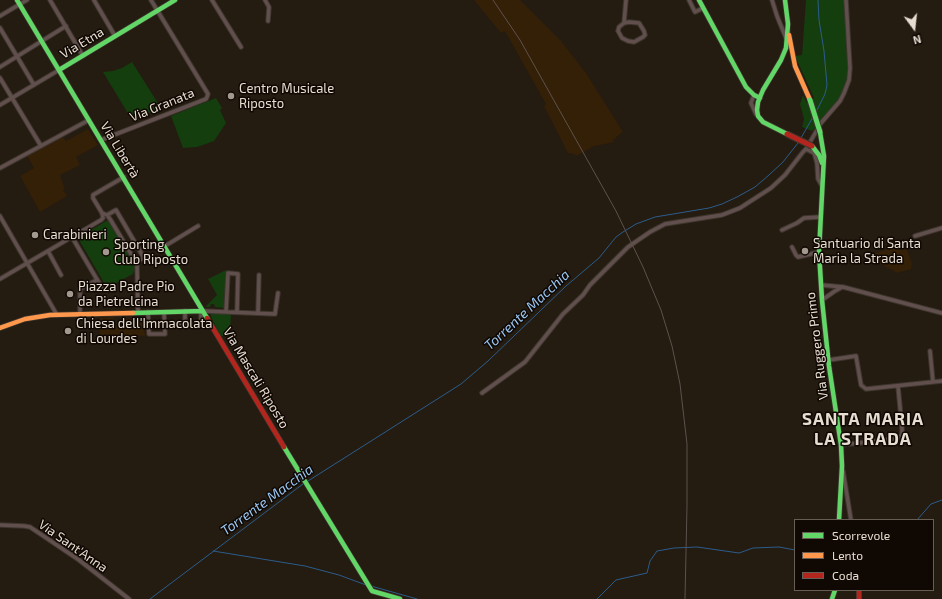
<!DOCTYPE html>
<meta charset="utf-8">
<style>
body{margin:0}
#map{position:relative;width:942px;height:599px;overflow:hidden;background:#241b11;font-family:"Exo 2",sans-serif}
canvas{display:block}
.legend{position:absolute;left:794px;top:519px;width:140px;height:72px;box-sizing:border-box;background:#0f0803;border:1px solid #665d55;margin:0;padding:5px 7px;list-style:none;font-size:12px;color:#e8ddd1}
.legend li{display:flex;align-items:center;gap:8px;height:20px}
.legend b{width:20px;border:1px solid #665d55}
.north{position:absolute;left:894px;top:8px;width:40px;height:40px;-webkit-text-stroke:3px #0f0803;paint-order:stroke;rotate:165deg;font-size:11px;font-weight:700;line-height:16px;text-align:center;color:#e8ddd1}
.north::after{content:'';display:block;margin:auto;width:14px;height:18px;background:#e8ddd1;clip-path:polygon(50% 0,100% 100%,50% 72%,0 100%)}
</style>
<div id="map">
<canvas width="942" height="599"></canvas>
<ul class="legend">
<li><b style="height:5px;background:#63d668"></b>Scorrevole</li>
<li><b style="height:5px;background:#ff974d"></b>Lento</li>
<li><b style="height:5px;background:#b3261e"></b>Coda</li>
</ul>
<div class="north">N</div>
</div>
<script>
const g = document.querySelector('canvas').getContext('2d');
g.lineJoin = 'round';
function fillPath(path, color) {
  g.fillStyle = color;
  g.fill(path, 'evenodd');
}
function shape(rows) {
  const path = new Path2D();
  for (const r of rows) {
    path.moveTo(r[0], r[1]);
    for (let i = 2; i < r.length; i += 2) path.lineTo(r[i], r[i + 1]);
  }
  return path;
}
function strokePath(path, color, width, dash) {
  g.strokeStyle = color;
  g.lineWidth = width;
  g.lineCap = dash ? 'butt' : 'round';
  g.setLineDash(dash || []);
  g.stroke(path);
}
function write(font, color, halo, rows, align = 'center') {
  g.font = font + ' "Exo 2",sans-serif';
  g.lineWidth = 3;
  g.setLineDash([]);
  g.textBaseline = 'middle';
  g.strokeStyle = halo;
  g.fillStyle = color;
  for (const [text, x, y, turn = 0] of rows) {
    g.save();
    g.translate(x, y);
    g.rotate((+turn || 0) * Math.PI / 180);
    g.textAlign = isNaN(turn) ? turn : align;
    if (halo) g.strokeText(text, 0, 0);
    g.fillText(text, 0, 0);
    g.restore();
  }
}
fillPath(shape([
 [474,0,520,0,561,41,586,73,623,132,613,140,614,142,591,147,591,148,576,156,574,154,568,153,544,106,546,104,506,33,504,31,501,33],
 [88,129,98,145,76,157,80,165,60,175,65,189,63,190,67,196,40,212,20,176,34,168,27,156,63,137,66,141],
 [905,243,912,264,911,269,897,273,867,256],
 [100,317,103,318,114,317,114,326,121,325,120,319,144,318,145,336,100,335]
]), '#341f07');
fillPath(shape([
 [806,0,844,0,848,73,847,83,838,102,821,121,814,129,812,131,802,127,804,119,800,104,803,95,807,103,814,98,795,56,802,55],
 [132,62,161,108,132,120,103,72,113,71,122,68],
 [216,98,222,108,220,110,226,123,214,141,197,147,183,148,171,116],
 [108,220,135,265,135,268,133,274,107,288,78,238],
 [226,270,224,308,215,307,214,304,211,304,210,307,205,307,217,295,208,279],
 [210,313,231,314,230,335,221,336,212,319]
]), '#143e0e');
strokePath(shape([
 [816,112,825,94,827,85,824,51,819,20,818,0],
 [801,138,813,117],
 [308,481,461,384,488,361,566,286,599,258,616,237,623,232,636,224,655,217,709,208,722,204,737,197,755,187,769,175,783,162,798,143],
 [917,520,931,504,942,500],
 [213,551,305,566,339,575,366,585],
 [371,586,417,599],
 [150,599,303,484],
 [597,599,616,580,647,573,650,561,657,551,674,548,697,547,739,553,753,548,779,547,795,550]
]), '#2c5d8b', 1);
const street = shape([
 [50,0,83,56],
 [94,0,115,36],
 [212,0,241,47],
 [265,0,269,7,268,21],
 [689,0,695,12,703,8],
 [772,0,777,16,786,38],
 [0,16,27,0],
 [629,22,639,23,644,31,645,35,643,37,634,42,628,41,622,38,618,31,619,27,624,23,629,22],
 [624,23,626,0],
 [0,28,34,85],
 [0,67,66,26],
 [0,78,41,146],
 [754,95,751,103,756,114],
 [0,105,59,70],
 [101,140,206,99,207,97,208,94,151,0],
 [806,149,814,153,815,156,817,163,818,179,822,186],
 [0,168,89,120],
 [102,213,107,215,110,219,137,264,138,312],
 [107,215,116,210,144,258,136,262],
 [0,216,57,315],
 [782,230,797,223,804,218,820,217],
 [915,236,942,228],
 [72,237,102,288],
 [165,246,198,226],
 [792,247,796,255,798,257,819,252],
 [48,251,61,275],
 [0,279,101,220,103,218,102,213,93,198,93,195,124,177],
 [821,285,843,287,942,313],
 [822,300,835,291,842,287],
 [203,311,275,314,278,293],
 [148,312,149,334,165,334,164,312],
 [226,312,228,273,238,274,237,312],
 [258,313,259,275],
 [80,314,80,289,97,280],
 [185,323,201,323,201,311],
 [164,324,185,323,185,311],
 [930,351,933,382],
 [829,360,856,356,861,385,866,389,942,381],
 [482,393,525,362,563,314,583,295,590,285,628,247,650,232,665,224,722,215,740,208,771,188,785,175,803,152,806,149,821,123,840,101,844,93,849,80,850,68,846,0],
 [841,445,893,439,898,438,902,435,902,428,898,386],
 [843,471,851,520],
 [0,525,24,526,30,527,79,560,129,599]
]);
const fast = shape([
 [17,0,207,318],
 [699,0,746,87,754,95,760,98],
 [785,0,788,24,786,48,781,60,763,90,758,102,757,110,758,116,763,122,787,134],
 [59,70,175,0],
 [820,132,824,156,819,252,822,300,829,366,841,445,842,466,839,520],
 [812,146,819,155,822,163],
 [133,313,203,311],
 [284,447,372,591,400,599],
 [832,599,835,590]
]);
const slow = shape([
 [789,35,795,66,810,100],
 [0,328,25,319,50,315,133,313]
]);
const jam = shape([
 [207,318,284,447],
 [859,590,859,599]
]);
strokePath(street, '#3e362e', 5.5);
strokePath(fast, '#3e362e', 6);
strokePath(slow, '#3e362e', 6);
strokePath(jam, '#3e362e', 6);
strokePath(street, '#604f4c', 3.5);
strokePath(fast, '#63d668', 4.5);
strokePath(slow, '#ff974d', 4.5);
strokePath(jam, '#b3261e', 4.5);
strokePath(shape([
 [493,0,520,40,616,211,643,267,661,310,672,346,680,384,687,444,687,505,685,599]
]), '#5e524d', 1);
const fastBridge = shape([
 [810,100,820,132]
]);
const jamBridge = shape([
 [787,134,812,146]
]);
strokePath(fastBridge, '#3e362e', 7, []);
strokePath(jamBridge, '#3e362e', 7, []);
strokePath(fastBridge, '#63d668', 5);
strokePath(jamBridge, '#b3261e', 5);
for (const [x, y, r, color] of [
 [231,96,4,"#a3998e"],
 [35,235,4,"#a3998e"],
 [805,251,4,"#a3998e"],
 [106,252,4,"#a3998e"],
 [70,294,4,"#a3998e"],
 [68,331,4,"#a3998e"]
]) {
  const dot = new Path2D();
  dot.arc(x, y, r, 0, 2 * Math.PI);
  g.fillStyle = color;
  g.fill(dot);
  strokePath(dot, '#0f0803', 1.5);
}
write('13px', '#e8ddd1', '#0f0803', [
 ["Via Etna",82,43,-31],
 ["Via Granata",162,105,-22],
 ["Via Libertà",120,150,59],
 ["Via Ruggero Primo",817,346,-97],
 ["Via Mascali Riposto",256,378,59],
 ["Via Sant'Anna",73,546,35]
]);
write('13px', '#e8ddd1', '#0f0803', [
 ["Centro Musicale",239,89],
 ["Riposto",239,104],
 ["Carabinieri",43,235],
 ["Santuario di Santa",813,244],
 ["Maria la Strada",813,259],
 ["Sporting",114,245],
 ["Club Riposto",114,260],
 ["Piazza Padre Pio",78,287],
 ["da Pietrelcina",78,302],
 ["Chiesa dell'Immacolata",76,324],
 ["di Lourdes",76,339]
], 'left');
write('italic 14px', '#99c6f2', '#0f0803', [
 ["Torrente Macchia",527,310,-43],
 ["Torrente Macchia",267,500,-36]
]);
g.letterSpacing = '1px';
write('bold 17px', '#e8ddd1', '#0f0803', [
 ["SANTA MARIA",863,419],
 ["LA STRADA",863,439]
]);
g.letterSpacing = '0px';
</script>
